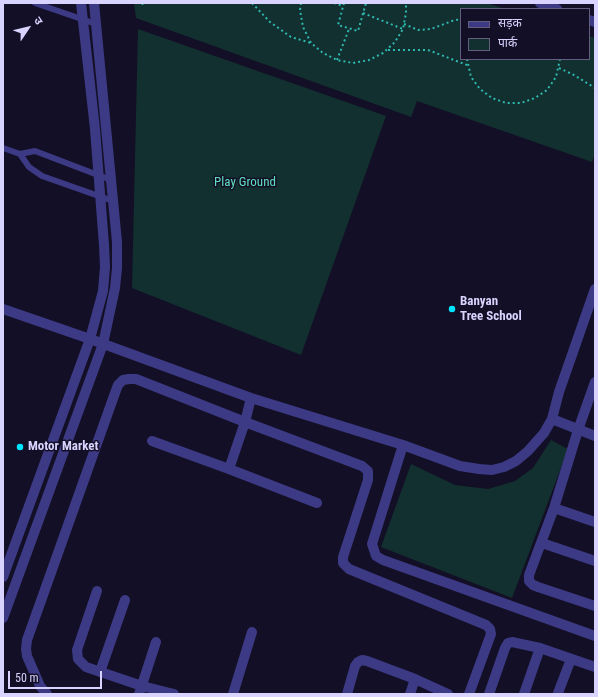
<!DOCTYPE html>
<meta charset="utf-8">
<style>
body{margin:0}
#map{position:relative;width:598px;height:697px;overflow:hidden;background:#130f26;font-family:"Roboto Condensed","Noto Sans Devanagari",sans-serif}
canvas{display:block}
.frame{position:absolute;inset:0;border:4px solid #d9d4ff;pointer-events:none}
.legend{position:absolute;left:460px;top:8px;width:130px;height:52px;box-sizing:border-box;background:#130f26;border:1px solid #625e7d;margin:0;padding:5px 7px;list-style:none;font-size:12px;color:#d9d4ff}
.legend li{display:flex;align-items:center;gap:8px;height:20px}
.legend b{width:20px;border:1px solid #625e7d}
.north{position:absolute;left:8px;top:8px;width:40px;height:40px;-webkit-text-stroke:3px #130f26;paint-order:stroke;rotate:55deg;font-size:11px;font-weight:700;line-height:16px;text-align:center;color:#d9d4ff}
.north::after{content:'';display:block;margin:auto;width:14px;height:18px;background:#d9d4ff;clip-path:polygon(50% 0,100% 100%,50% 72%,0 100%)}
.scale{position:absolute;left:8px;top:671px;width:94px;height:18px;box-sizing:border-box;border:2px solid #d9d4ff;border-top:0;padding-left:5px;font-size:12px;line-height:14px;white-space:nowrap;color:#d9d4ff;-webkit-text-stroke:3px #130f26;paint-order:stroke}
</style>
<div id="map">
<canvas width="598" height="697"></canvas>
<div class="frame"></div>
<ul class="legend">
<li><b style="height:5px;background:#3d3a85"></b>सड़क</li>
<li><b style="height:11px;background:#12302f"></b>पार्क</li>
</ul>
<div class="north">उ</div>
<div class="scale">50 m</div>
</div>
<script>
const g = document.querySelector('canvas').getContext('2d');
g.lineJoin = 'round';
function fillPath(path, color) {
  g.fillStyle = color;
  g.fill(path, 'evenodd');
}
function shape(rows) {
  const path = new Path2D();
  for (const r of rows) {
    path.moveTo(r[0], r[1]);
    for (let i = 2; i < r.length; i += 2) path.lineTo(r[i], r[i + 1]);
  }
  return path;
}
function strokePath(path, color, width, dash) {
  g.strokeStyle = color;
  g.lineWidth = width;
  g.lineCap = dash ? 'butt' : 'round';
  g.setLineDash(dash || []);
  g.stroke(path);
}
function write(font, color, halo, rows, align = 'center') {
  g.font = font + ' "Roboto Condensed",sans-serif';
  g.lineWidth = 3;
  g.setLineDash([]);
  g.textBaseline = 'middle';
  g.strokeStyle = halo;
  g.fillStyle = color;
  for (const [text, x, y, turn = 0] of rows) {
    g.save();
    g.translate(x, y);
    g.rotate((+turn || 0) * Math.PI / 180);
    g.textAlign = isNaN(turn) ? turn : align;
    if (halo) g.strokeText(text, 0, 0);
    g.fillText(text, 0, 0);
    g.restore();
  }
}
fillPath(shape([
 [134,3,487,3,505,9,461,9,461,59,589,59,589,36,595,38,595,154,592,162,417,101,411,117,136,18],
 [138,29,386,116,301,355,132,288],
 [551,440,568,449,512,598,381,547,411,464,455,485,488,489,515,481,533,468]
]), '#12302f');
strokePath(shape([
 [142,3,143,5],
 [252,3,270,22,291,37,311,43],
 [301,3,300,10,303,27,311,43,323,53,337,60,353,63,369,60,383,53,395,42,403,29,406,13,406,3],
 [334,3,343,6],
 [344,3,338,25,358,31,366,3],
 [512,9,521,9],
 [363,13,403,29],
 [404,24,418,30,431,29,452,21,461,19],
 [388,50,428,50,467,65],
 [467,59,471,77,480,89,492,98,506,103,521,103,535,98,547,90,556,77,560,59],
 [337,60,349,29],
 [559,68,574,75,595,88]
]), '#2fb8b0', 2, [2, 3]);
strokePath(shape([
 [35,3,96,24],
 [3,148,20,154,35,151,111,180],
 [20,154,29,167,42,176,113,201]
]), '#3d3a85', 6);
strokePath(shape([
 [540,3,557,9],
 [589,20,595,22],
 [3,309,90,339,251,398,403,445,460,466,479,469,492,470,504,467,516,461,528,451,544,433,552,419,559,392,595,289],
 [595,382,578,430,554,508,529,575,529,581,533,585,538,587,595,606],
 [552,419,595,436],
 [152,441,229,469,245,422,251,398],
 [403,445,372,544,376,556,383,560,595,636],
 [229,469,317,503],
 [554,508,595,522],
 [542,543,595,561],
 [97,591,77,650,78,659,86,667,142,686,174,694],
 [100,672,125,600],
 [558,693,571,659],
 [47,694,40,686,27,656,26,649,27,640,115,393,118,385,123,380,129,379,136,379,245,422,362,466,368,471,368,480,343,557,343,563,349,569,486,625,490,629,491,634,469,694],
 [139,694,156,642],
 [233,694,252,632],
 [347,694,355,666,358,662,362,660,367,661,415,679],
 [410,694,415,679,448,694],
 [489,694,505,648,508,643,512,642,540,648,595,667],
 [524,694,540,648]
]), '#3d3a85', 10);
strokePath(shape([
 [3,577,90,339,103,291,105,267,104,245,95,129,81,3],
 [3,618,103,344,115,288,117,268,117,242,94,3]
]), '#3d3a85', 10);
for (const [x, y, r, color] of [
 [452,309,4,"#00e5ff"],
 [20,447,4,"#00e5ff"]
]) {
  const dot = new Path2D();
  dot.arc(x, y, r, 0, 2 * Math.PI);
  g.fillStyle = color;
  g.fill(dot);
  strokePath(dot, '#130f26', 1.5);
}
write('13px', '#5fe0c0', '#130f26', [
 ["Play Ground",245,183]
]);
write('bold 13px', '#d9d4ff', '#130f26', [
 ["Banyan",460,302],
 ["Tree School",460,317],
 ["Motor Market",28,447]
], 'left');
</script>
